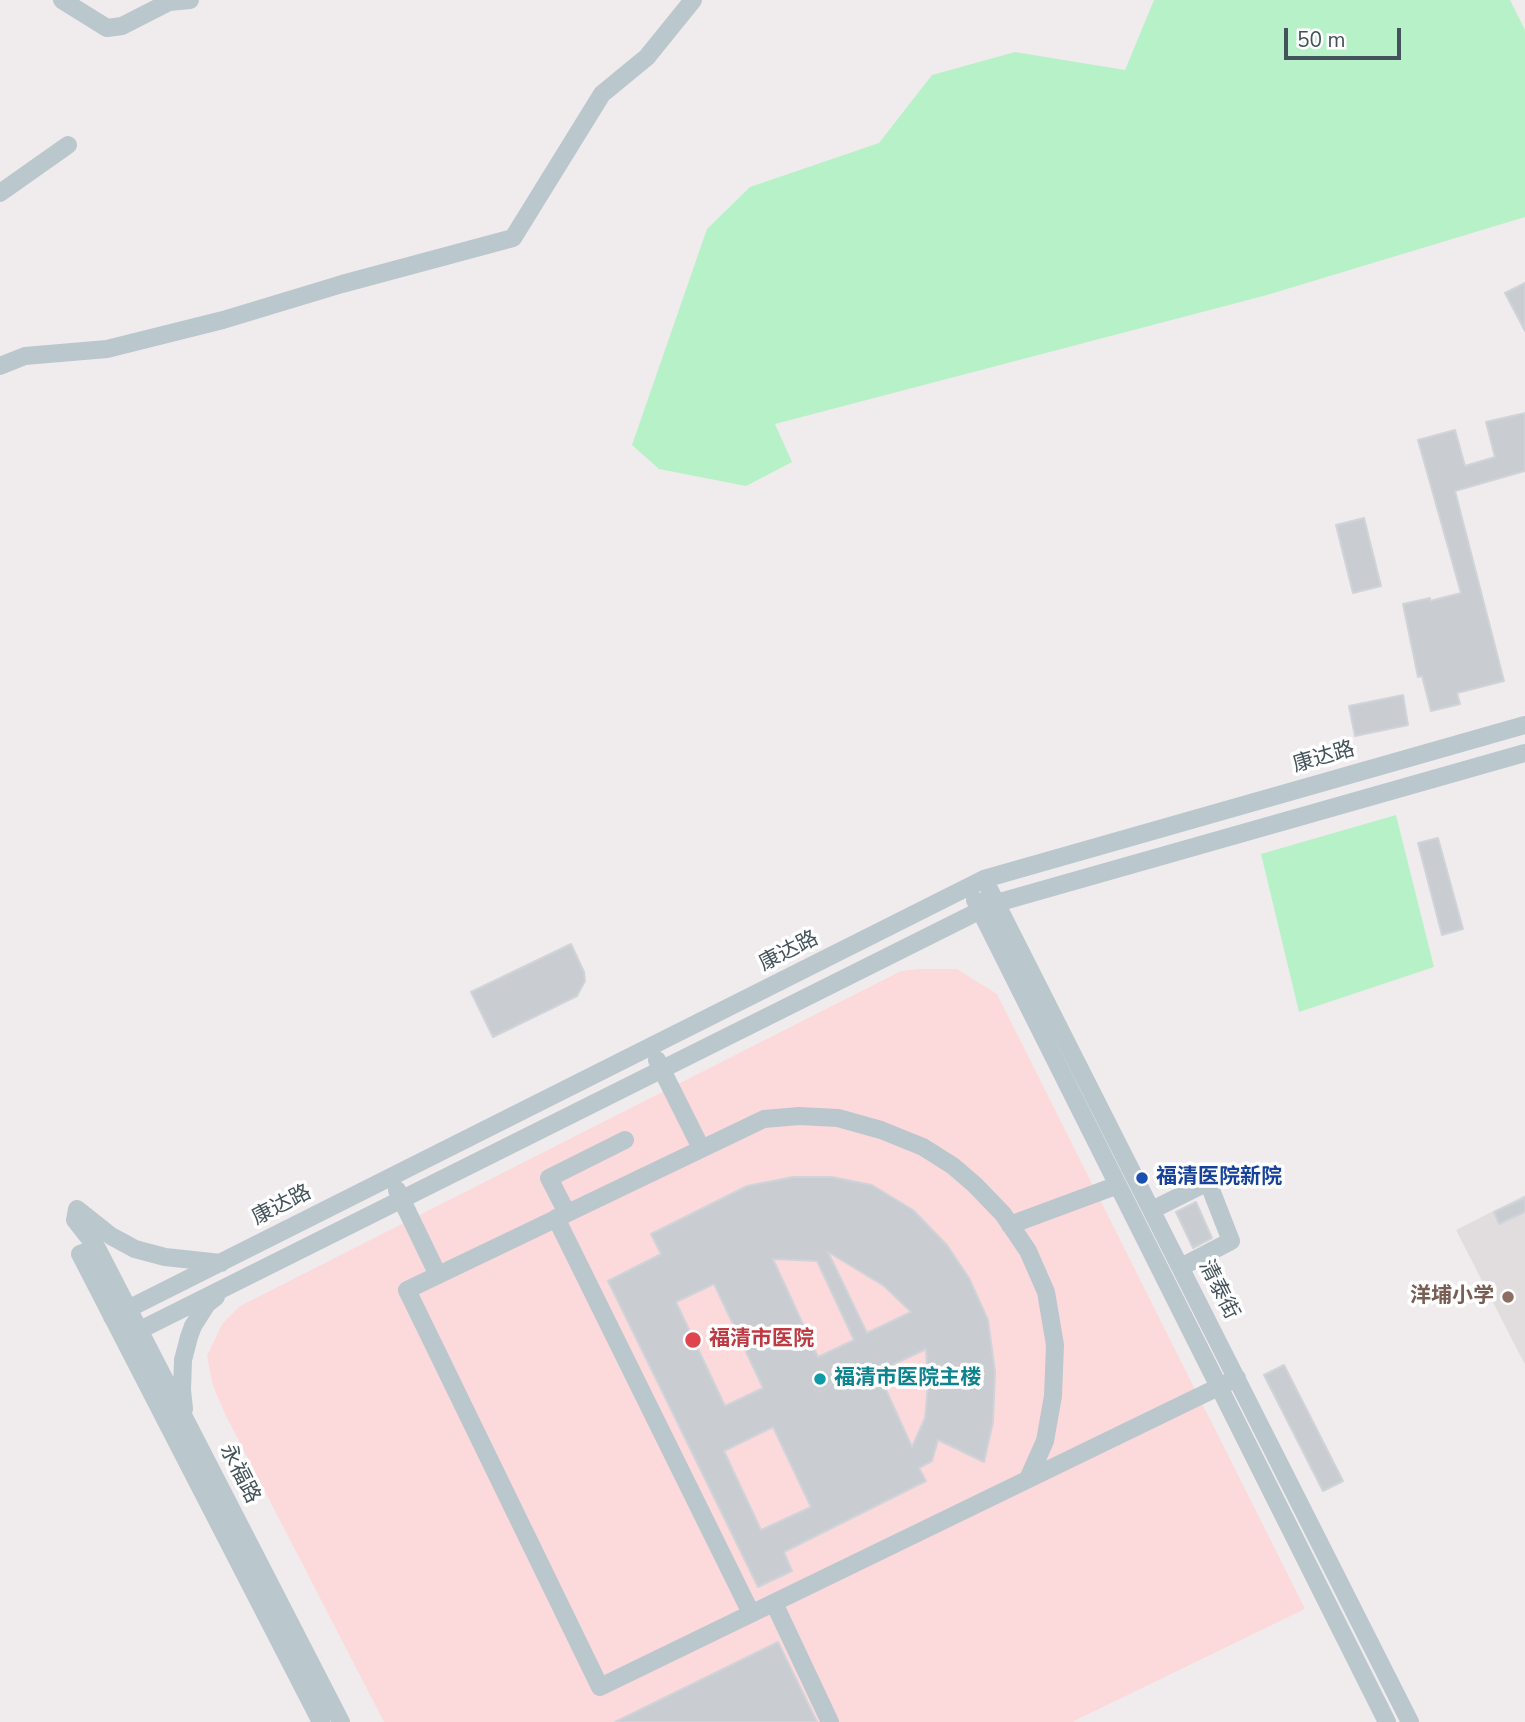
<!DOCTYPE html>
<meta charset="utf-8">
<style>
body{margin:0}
#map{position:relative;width:1525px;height:1722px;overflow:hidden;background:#f0eced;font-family:"Nunito Sans",sans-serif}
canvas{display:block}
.scale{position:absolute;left:1284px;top:28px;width:117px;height:32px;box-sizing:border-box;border:4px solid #44535b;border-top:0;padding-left:9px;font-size:21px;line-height:24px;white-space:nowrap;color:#44535b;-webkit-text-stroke:5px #fff;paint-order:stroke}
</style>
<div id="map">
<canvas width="1525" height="1722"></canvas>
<div class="scale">50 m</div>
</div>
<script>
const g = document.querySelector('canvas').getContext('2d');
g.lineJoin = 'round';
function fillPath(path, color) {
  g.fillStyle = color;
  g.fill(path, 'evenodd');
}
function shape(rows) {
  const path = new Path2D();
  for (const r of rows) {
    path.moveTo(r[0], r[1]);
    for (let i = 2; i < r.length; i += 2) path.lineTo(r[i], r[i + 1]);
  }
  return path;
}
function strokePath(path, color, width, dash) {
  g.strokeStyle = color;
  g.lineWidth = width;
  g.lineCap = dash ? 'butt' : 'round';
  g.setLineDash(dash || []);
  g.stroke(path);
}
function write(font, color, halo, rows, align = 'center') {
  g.font = font + ' "Nunito Sans","Noto Sans SC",sans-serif';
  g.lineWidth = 7;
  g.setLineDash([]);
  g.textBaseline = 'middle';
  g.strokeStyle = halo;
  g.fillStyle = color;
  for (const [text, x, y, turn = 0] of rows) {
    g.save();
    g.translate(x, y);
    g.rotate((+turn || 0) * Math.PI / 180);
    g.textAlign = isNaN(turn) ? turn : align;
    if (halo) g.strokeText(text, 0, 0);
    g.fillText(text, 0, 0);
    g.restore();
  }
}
fillPath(shape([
 [1525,1195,1525,1365,1456,1230]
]), '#e1dddf');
fillPath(shape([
 [919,969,957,969,997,994,1305,1609,1072,1722,384,1722,226,1416,213,1386,207,1356,222,1324,240,1306,901,971]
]), '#fcdadb');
fillPath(shape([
 [1154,0,1510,0,1525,30,1525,217,1267,295,775,424,792,462,746,486,659,469,632,445,707,229,750,187,879,143,932,75,1015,52,1125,70],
 [1396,815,1434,967,1299,1012,1261,854]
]), '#b7f1c7');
const building = shape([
 [1525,283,1525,331,1505,293,1525,283],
 [1525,413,1525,471,1455,491,1504,681,1457,693,1460,704,1431,711,1422,676,1418,677,1403,604,1430,598,1430,601,1461,593,1418,440,1455,430,1465,466,1495,457,1486,422,1525,413],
 [1364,518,1381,586,1353,593,1336,525,1364,518],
 [1403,695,1408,725,1355,736,1349,706,1403,695],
 [1438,838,1463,929,1442,935,1418,843,1438,838],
 [571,944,584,972,585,981,577,996,493,1037,471,992,571,944],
 [793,1177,832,1177,872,1185,913,1210,947,1245,969,1278,988,1320,995,1372,993,1422,984,1462,938,1440,932,1461,919,1468,926,1481,784,1552,792,1571,758,1587,608,1281,661,1254,651,1234,747,1186,793,1177],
 [828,1252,884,1286,911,1312,867,1333,828,1252],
 [773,1259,817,1261,854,1340,818,1357,773,1259],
 [714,1284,763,1388,725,1406,676,1302,714,1284],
 [926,1349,928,1386,925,1418,912,1447,878,1372,926,1349],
 [773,1427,811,1507,761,1530,724,1451,773,1427],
 [1525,1198,1525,1212,1499,1224,1494,1212,1525,1198],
 [1196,1202,1212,1238,1193,1248,1176,1212,1196,1202],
 [1284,1365,1343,1481,1323,1491,1264,1375,1284,1365],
 [778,1642,817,1722,615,1722,778,1642]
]);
fillPath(building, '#c9cdd2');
strokePath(building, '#d0d4d9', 2);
strokePath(shape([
 [62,0,107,28,122,26,169,2,190,0],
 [0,193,68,145],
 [0,366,25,356,107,349,223,320,342,284,513,238,602,94,647,57,693,0],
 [984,879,1410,1722],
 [975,900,1387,1722],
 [657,1060,701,1148],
 [397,1190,438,1275],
 [1152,1210,1208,1182,1231,1241,1181,1267],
 [567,1213,549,1178,625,1140],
 [556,1218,751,1613],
 [1010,1225,1118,1185],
 [97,1248,341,1722],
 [221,1263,165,1257,135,1249,111,1236,77,1209,75,1220,97,1248,80,1254,321,1722],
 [112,1317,984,879,1525,725],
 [124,1338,993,904,1525,753],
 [184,1409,182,1390,183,1360,189,1337,193,1326,207,1304,216,1297],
 [1028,1479,1045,1441,1053,1396,1055,1345,1046,1292,1028,1251,1003,1214,975,1185,953,1166,923,1147,881,1130,838,1118,799,1116,764,1119,407,1290,600,1687,1237,1378],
 [774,1603,830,1722]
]), '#bac7cd', 18);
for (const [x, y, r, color] of [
 [1142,1178,7,"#1a4fb4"],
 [1508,1297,7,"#8d6e63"],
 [693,1340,9,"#e0444e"],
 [820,1379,7,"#0f9aa8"]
]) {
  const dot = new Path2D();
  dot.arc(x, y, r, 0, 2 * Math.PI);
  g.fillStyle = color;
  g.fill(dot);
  strokePath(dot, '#fff', 2.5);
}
write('21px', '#44535b', '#fff', [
 ["康达路",1324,758,-16],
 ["康达路",789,952,-27],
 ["康达路",282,1206,-27],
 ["清泰街",1218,1290,63],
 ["永福路",239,1474,63]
]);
write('bold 21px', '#164399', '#fff', [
 ["福清医院新院",1156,1178]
], 'left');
write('bold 21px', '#785e54', '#fff', [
 ["洋埔小学",1494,1297]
], 'right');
write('bold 21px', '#be3a42', '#fff', [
 ["福清市医院",709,1340]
], 'left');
write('bold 21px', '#0d838f', '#fff', [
 ["福清市医院主楼",834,1379]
], 'left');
</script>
